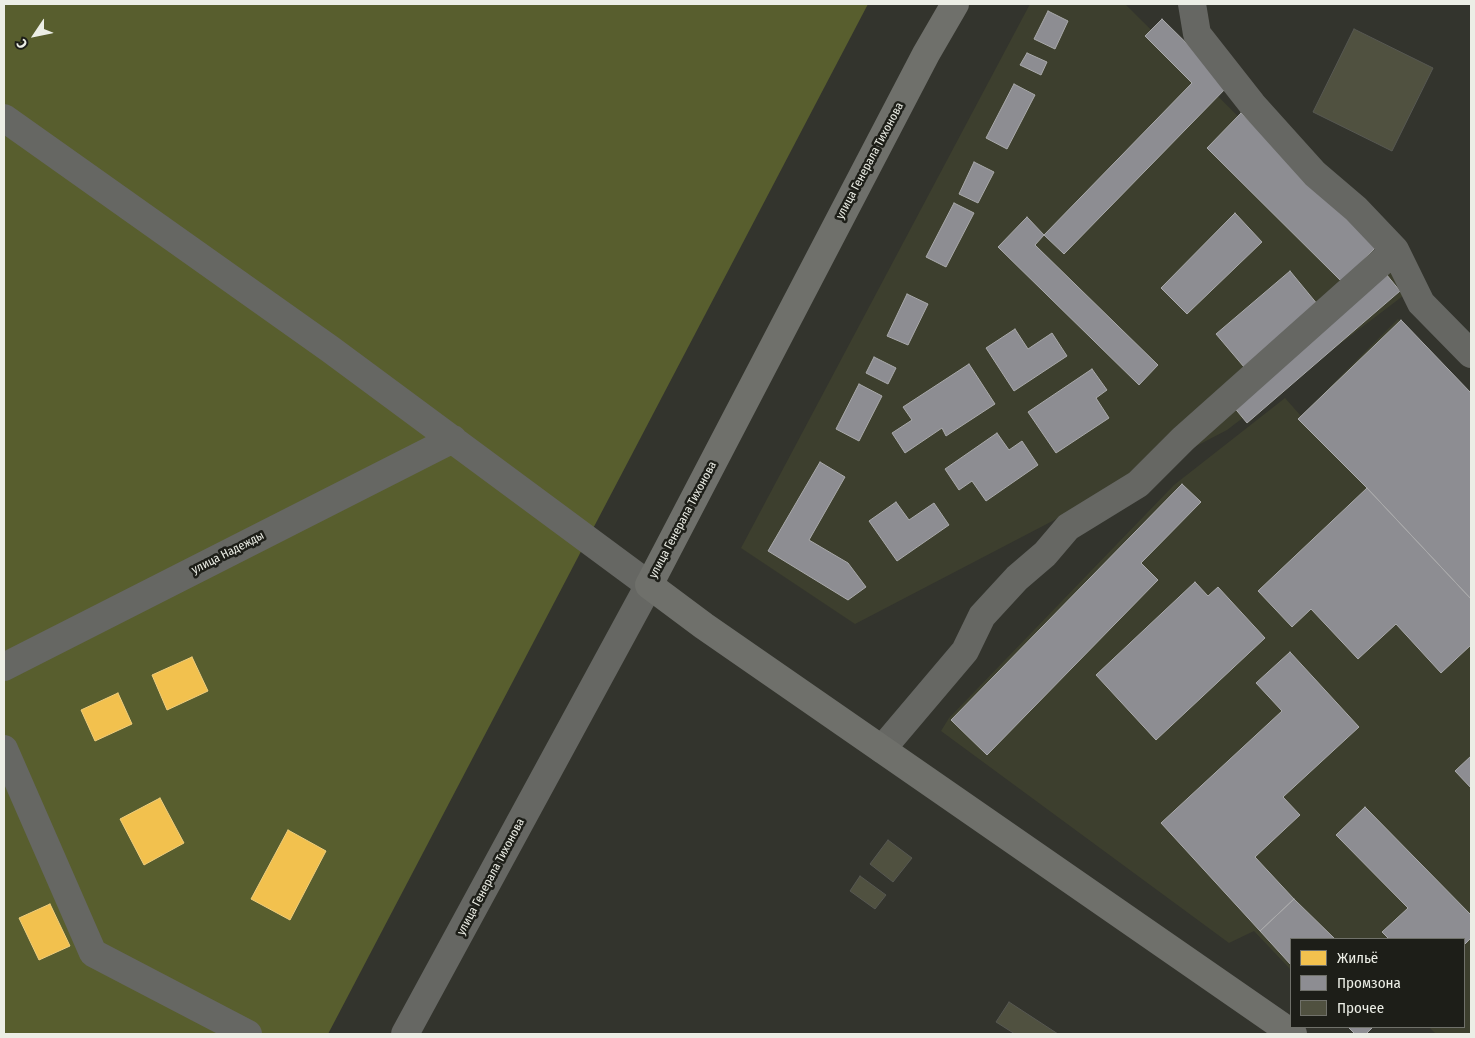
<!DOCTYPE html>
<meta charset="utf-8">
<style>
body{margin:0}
#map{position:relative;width:1475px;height:1038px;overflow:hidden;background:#33342d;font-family:"Fira Sans Condensed",sans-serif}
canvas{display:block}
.frame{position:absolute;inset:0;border:5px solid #eceee6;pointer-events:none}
.legend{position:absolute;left:1290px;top:938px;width:175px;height:90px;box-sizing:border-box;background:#1d1e18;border:1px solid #70716a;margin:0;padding:6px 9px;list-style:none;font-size:15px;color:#eceee6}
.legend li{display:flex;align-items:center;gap:10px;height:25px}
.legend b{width:25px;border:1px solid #70716a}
.north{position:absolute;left:10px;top:10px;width:50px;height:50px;-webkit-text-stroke:4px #1d1e18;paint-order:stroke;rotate:236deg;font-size:14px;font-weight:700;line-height:20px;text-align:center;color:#eceee6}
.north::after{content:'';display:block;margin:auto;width:18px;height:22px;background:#eceee6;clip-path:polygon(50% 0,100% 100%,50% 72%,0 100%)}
</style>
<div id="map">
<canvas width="1475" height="1038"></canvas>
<div class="frame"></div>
<ul class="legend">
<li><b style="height:14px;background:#f2c14e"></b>Жильё</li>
<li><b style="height:14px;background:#8d8d92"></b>Промзона</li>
<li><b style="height:14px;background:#505140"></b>Прочее</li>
</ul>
<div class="north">С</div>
</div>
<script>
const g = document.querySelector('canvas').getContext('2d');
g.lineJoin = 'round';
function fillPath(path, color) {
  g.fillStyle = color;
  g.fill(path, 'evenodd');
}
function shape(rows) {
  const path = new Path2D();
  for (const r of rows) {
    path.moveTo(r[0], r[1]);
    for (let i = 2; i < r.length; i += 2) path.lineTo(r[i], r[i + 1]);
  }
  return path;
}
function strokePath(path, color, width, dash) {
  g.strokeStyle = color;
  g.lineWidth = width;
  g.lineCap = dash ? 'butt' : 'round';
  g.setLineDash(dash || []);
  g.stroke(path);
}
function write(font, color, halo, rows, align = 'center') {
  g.font = font + ' "Fira Sans Condensed",sans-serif';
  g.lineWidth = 5;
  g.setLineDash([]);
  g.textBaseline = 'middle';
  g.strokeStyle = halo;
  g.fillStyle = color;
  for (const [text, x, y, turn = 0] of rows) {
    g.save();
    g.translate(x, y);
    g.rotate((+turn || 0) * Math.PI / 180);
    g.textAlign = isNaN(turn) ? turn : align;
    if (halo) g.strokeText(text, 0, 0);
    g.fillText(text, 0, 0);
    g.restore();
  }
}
fillPath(shape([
 [1030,4,1125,4,1412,289,1227,430,855,624,741,548],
 [1398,319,1471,393,1471,1034,1436,1034,1429,1027,1464,1027,1464,939,1291,939,1291,970,1254,931,1229,943,941,731,949,718,1174,485,1285,398,1301,416]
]), '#3d3f2e');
fillPath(shape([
 [4,4,868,4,328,1034,4,1034]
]), '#585e2e');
const homes = shape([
 [192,657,208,691,167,710,152,675,192,657],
 [118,693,132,724,95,741,81,710,118,693],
 [160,798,184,843,144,865,120,819,160,798],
 [288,830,326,851,290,920,251,899,288,830],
 [50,904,70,946,39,960,19,918,50,904]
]);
fillPath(homes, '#f2c14e');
strokePath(homes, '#f0ce7c', 1);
const industry = shape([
 [1048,11,1068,21,1055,49,1034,39,1048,11],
 [1162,19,1229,85,1064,254,1044,235,1192,83,1145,36,1162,19],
 [1027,53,1047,62,1041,75,1020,65,1027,53],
 [1014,84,1035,95,1007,149,986,138,1014,84],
 [1241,113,1376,247,1342,282,1207,148,1241,113],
 [974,162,994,172,978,203,959,194,974,162],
 [954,203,974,213,946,267,926,257,954,203],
 [1235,213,1262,242,1187,314,1161,288,1235,213],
 [1027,217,1044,235,1035,245,1158,365,1139,385,998,247,1027,217],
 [1290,271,1318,305,1244,367,1216,334,1290,271],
 [1386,274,1400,291,1247,423,1233,406,1386,274],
 [907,294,928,304,908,345,887,336,907,294],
 [1401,320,1471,393,1471,599,1367,488,1298,419,1401,320],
 [1015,329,1028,349,1052,333,1067,356,1014,391,986,348,1015,329],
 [874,357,896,368,888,384,866,373,874,357],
 [969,364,995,404,946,436,942,428,905,453,892,433,912,420,903,407,969,364],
 [1092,369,1107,390,1096,398,1109,418,1056,453,1028,412,1092,369],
 [859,384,882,396,859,441,836,429,859,384],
 [997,433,1009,450,1022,441,1038,465,986,501,972,481,959,490,945,469,997,433],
 [820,462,845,477,809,540,848,563,866,587,848,600,768,551,820,462],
 [1182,484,1201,502,1141,563,1158,580,987,755,951,720,1182,484],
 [1367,488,1471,599,1471,645,1441,673,1396,624,1358,659,1311,609,1292,627,1258,591,1367,488],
 [896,502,909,520,934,503,949,525,897,561,869,521,896,502],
 [1195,582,1208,596,1218,587,1265,638,1156,740,1096,675,1195,582],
 [1290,652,1359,727,1283,797,1300,815,1255,857,1294,899,1260,931,1161,823,1282,711,1256,683,1290,652],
 [1471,756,1471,788,1455,771,1471,756],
 [1365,807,1471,915,1471,938,1464,945,1464,939,1389,939,1382,932,1408,908,1336,835,1365,807],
 [1294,899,1335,939,1291,939,1291,965,1260,931,1294,899],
 [1348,1027,1373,1027,1366,1034,1355,1034,1348,1027]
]);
fillPath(industry, '#8d8d92');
strokePath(industry, '#aaaaab', 1);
const building = shape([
 [1354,29,1433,68,1392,151,1313,112,1354,29],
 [888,840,912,858,893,882,870,864,888,840],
 [860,876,886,895,875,909,850,891,860,876],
 [1009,1002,1058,1034,1015,1034,996,1022,1009,1002]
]);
fillPath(building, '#505140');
strokePath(building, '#575852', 1);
strokePath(shape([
 [1192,4,1197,34,1252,104,1315,174,1356,209,1395,250,1421,303,1471,354],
 [4,118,330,349,649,585,405,1034],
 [4,667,453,439],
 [4,749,93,953,248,1034],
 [882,749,965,651,982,616,1017,578,1045,554,1068,527,1138,484,1183,439,1395,250]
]), '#666763', 28);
strokePath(shape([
 [955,4,926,54,649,585,704,626,1293,1034]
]), '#6f706b', 28);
write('12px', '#eceee6', '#1d1e18', [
 ["улица Генерала Тихонова",870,161,-62],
 ["улица Генерала Тихонова",683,520,-62],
 ["улица Надежды",228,553,-27],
 ["улица Генерала Тихонова",491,877,-62]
]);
</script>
